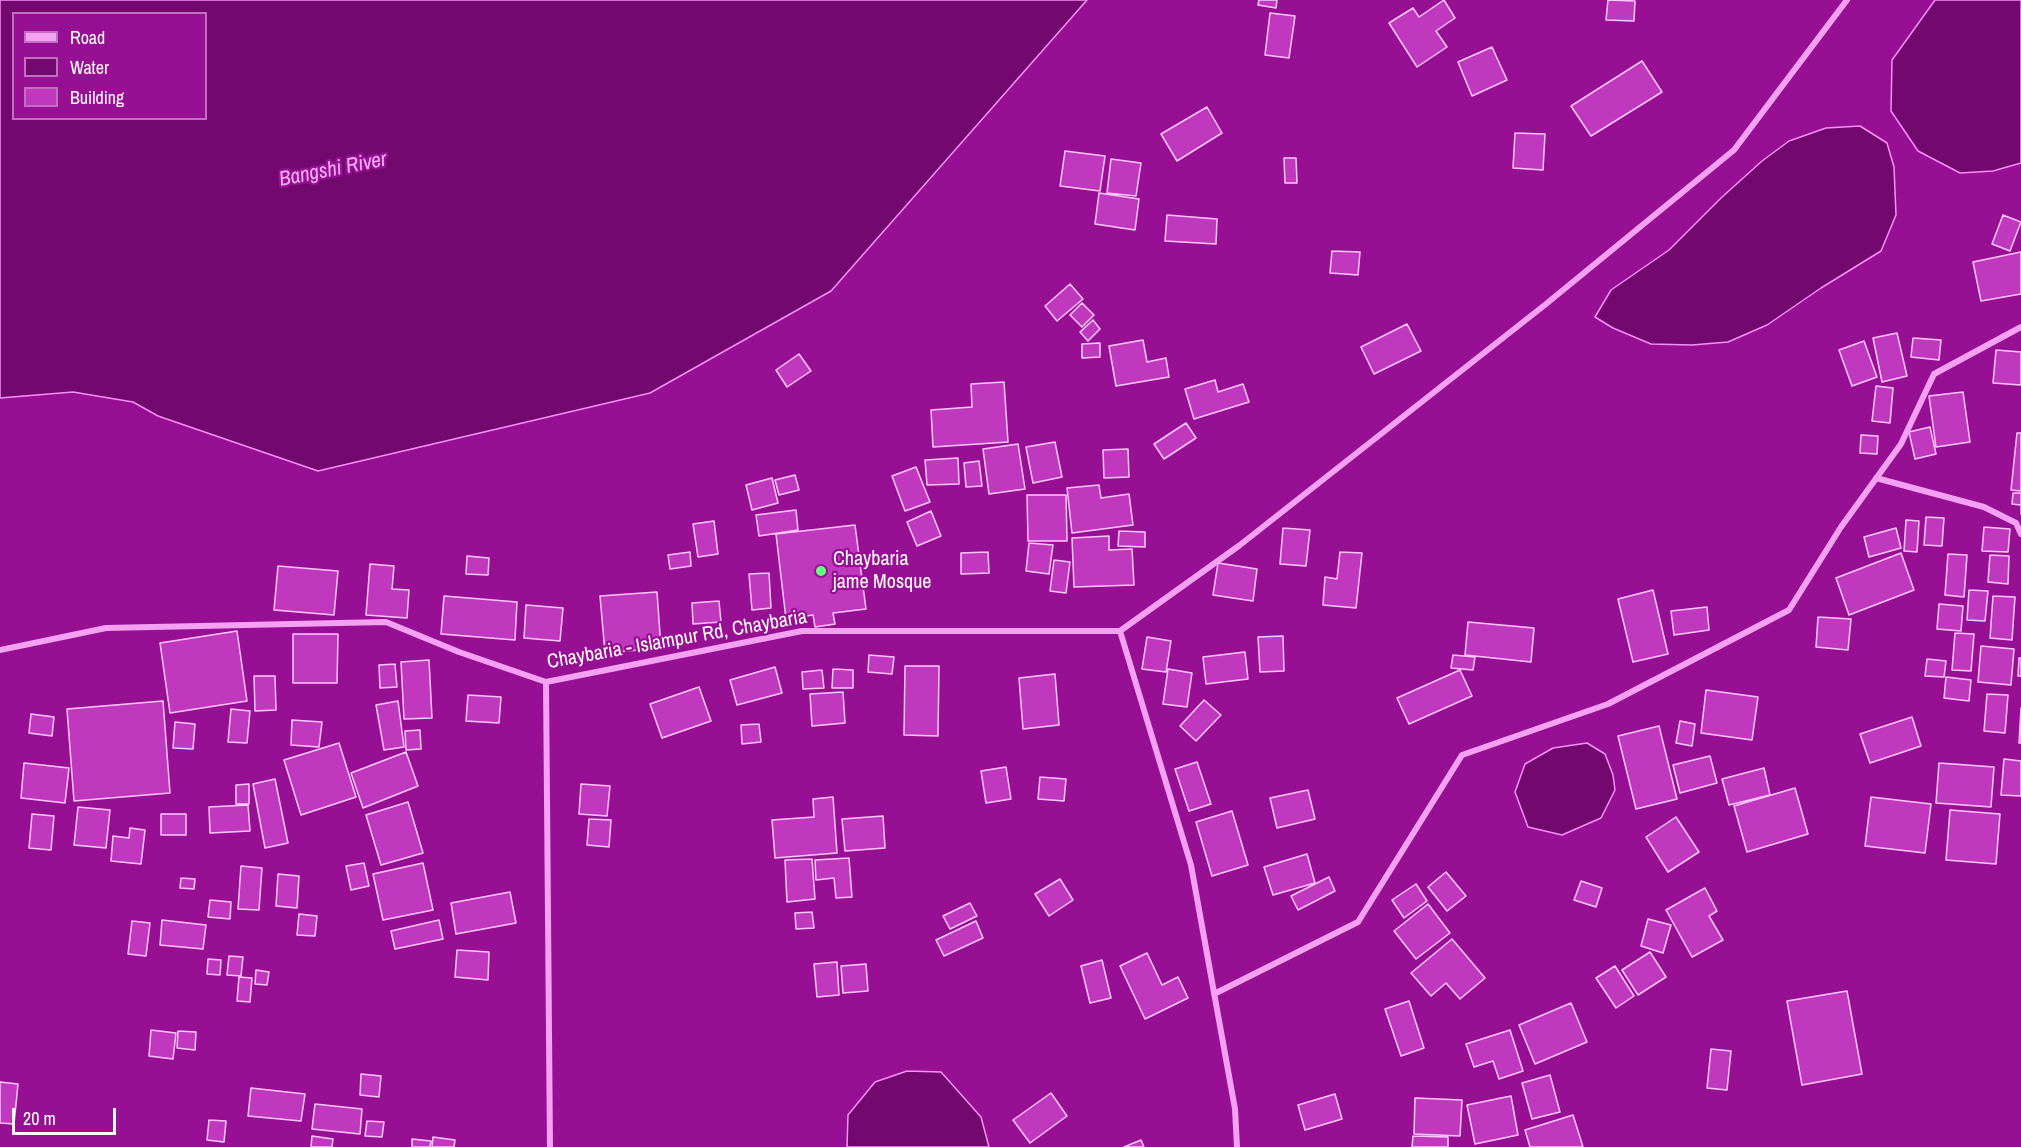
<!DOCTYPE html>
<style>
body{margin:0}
#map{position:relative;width:2021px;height:1147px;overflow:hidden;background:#971094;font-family:"Archivo Narrow",sans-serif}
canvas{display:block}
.legend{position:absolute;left:12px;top:12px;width:195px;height:108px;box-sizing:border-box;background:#971094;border:2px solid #c170bf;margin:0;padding:8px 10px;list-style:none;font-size:18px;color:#fff}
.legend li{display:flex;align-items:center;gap:12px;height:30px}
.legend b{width:30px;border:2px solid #c170bf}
.scale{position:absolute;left:12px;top:1108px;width:104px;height:27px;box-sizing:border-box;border:3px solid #fff;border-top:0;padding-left:8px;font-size:18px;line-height:21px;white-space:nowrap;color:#fff;-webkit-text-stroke:4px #971094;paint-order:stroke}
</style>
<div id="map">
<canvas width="2021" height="1147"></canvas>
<ul class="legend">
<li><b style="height:8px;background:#f4a0f3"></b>Road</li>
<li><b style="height:16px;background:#73096f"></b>Water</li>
<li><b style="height:16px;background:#c038be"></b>Building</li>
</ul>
<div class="scale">20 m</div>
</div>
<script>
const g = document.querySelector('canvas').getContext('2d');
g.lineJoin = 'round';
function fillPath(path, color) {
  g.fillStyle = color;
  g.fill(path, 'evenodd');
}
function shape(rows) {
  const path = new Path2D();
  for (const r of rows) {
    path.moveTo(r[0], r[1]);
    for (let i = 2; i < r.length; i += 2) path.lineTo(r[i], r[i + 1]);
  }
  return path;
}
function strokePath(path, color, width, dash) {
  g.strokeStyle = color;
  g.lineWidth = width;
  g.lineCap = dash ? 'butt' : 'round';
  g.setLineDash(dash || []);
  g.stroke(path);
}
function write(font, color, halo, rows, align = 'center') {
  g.font = font + ' "Archivo Narrow",sans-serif';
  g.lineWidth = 4.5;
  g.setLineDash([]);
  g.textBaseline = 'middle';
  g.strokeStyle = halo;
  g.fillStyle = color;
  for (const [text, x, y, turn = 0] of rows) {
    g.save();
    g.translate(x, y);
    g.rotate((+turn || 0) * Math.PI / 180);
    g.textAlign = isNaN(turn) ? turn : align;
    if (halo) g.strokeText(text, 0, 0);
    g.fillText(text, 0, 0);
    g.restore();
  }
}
const water = shape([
 [0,0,1087,0,831,291,650,393,318,471,158,416,133,402,73,392,0,398,0,0],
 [14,14,206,14,206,118,14,118,14,14],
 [1935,0,2021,0,2021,163,1993,171,1960,173,1918,151,1891,111,1892,60,1935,0],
 [1860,126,1887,143,1894,167,1896,215,1881,251,1821,288,1767,325,1728,342,1692,345,1651,344,1613,328,1595,317,1611,290,1669,250,1721,198,1762,161,1789,141,1826,128,1860,126],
 [1587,743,1605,754,1613,775,1615,790,1601,818,1562,835,1528,827,1515,792,1525,764,1553,748,1587,743],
 [907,1071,941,1072,981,1117,989,1147,847,1147,848,1115,875,1082,907,1071]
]);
fillPath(water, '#73096f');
strokePath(water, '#f791f8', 1.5);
const building = shape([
 [1259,0,1277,0,1276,8,1258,5,1259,0],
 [1444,0,1455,18,1436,31,1447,47,1417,67,1389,23,1413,8,1419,17,1444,0],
 [1608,0,1635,1,1634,21,1606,20,1608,0],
 [1270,13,1295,16,1289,58,1265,55,1270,13],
 [1492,47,1507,80,1472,96,1458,62,1492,47],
 [1642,61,1662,92,1591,136,1571,106,1642,61],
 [1207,107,1222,133,1177,161,1161,134,1207,107],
 [1515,133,1545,134,1543,170,1513,168,1515,133],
 [1065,151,1105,156,1100,191,1060,186,1065,151],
 [1284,158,1296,158,1297,183,1285,183,1284,158],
 [1111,159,1141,163,1136,196,1107,193,1111,159],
 [1099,193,1139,199,1135,230,1095,224,1099,193],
 [1167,215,1217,219,1216,244,1165,241,1167,215],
 [2003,215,2021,222,2010,251,1992,244,2003,215],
 [1332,251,1360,252,1358,275,1330,273,1332,251],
 [2021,252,2021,294,1981,301,1973,262,2021,252],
 [1070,284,1083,299,1057,321,1045,306,1070,284],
 [1082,303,1094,315,1082,327,1070,315,1082,303],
 [1093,320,1100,329,1088,341,1080,332,1093,320],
 [1407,324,1421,351,1374,374,1361,347,1407,324],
 [1897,333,1907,376,1882,382,1873,338,1897,333],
 [1913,338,1941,340,1939,360,1911,357,1913,338],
 [1143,340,1147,362,1166,358,1169,377,1116,386,1109,346,1143,340],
 [1864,341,1877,377,1852,386,1839,350,1864,341],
 [1100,343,1100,357,1082,358,1082,344,1100,343],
 [1996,350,2021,352,2021,385,1993,383,1996,350],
 [799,354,811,371,787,387,776,370,799,354],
 [1215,380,1218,392,1243,384,1249,402,1194,419,1185,389,1215,380],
 [1004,382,1008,442,933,447,931,410,972,407,971,384,1004,382],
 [1876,386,1893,388,1890,423,1872,421,1876,386],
 [1963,392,1970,442,1936,447,1929,396,1963,392],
 [1186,423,1196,438,1164,459,1154,444,1186,423],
 [1930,427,1936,454,1915,459,1909,432,1930,427],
 [2017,433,2021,433,2021,491,2011,490,2017,433],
 [1861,435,1878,436,1877,454,1860,453,1861,435],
 [1055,442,1062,477,1033,483,1026,447,1055,442],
 [1018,444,1025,489,989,494,983,449,1018,444],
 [1128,449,1129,477,1104,478,1103,450,1128,449],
 [958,458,959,484,927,485,925,460,958,458],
 [979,461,982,486,966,487,964,463,979,461],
 [916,467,930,502,905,511,892,476,916,467],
 [795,475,799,490,779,495,775,480,795,475],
 [772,478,778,503,752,510,746,485,772,478],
 [1099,485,1101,498,1129,494,1133,525,1072,533,1067,488,1099,485],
 [2013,493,2021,493,2021,514,2021,505,2012,504,2013,493],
 [1027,495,1066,495,1067,541,1028,541,1027,495],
 [796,510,798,530,759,536,756,515,796,510],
 [931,511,941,536,917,546,907,522,931,511],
 [1926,517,1944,518,1942,546,1924,545,1926,517],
 [1906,520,1919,521,1917,552,1904,551,1906,520],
 [714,521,718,554,698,557,693,524,714,521],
 [855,525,866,609,833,613,835,624,815,627,813,615,786,619,776,534,855,525],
 [1984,527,2010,529,2008,552,1982,551,1984,527],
 [1283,528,1310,530,1306,566,1280,564,1283,528],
 [1896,528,1901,548,1869,557,1864,537,1896,528],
 [1119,531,1145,532,1145,547,1118,546,1119,531],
 [1109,536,1109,550,1132,549,1134,585,1074,587,1072,538,1109,536],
 [1029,543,1053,545,1049,574,1026,571,1029,543],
 [690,552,691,566,670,569,668,555,690,552],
 [988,552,989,573,961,574,961,553,988,552],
 [1340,552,1362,553,1356,608,1323,605,1325,577,1337,579,1340,552],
 [1901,553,1914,590,1849,615,1836,578,1901,553],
 [1948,554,1967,555,1964,597,1945,595,1948,554],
 [1990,555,2009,556,2008,584,1988,582,1990,555],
 [467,556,489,558,488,575,466,574,467,556],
 [1054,560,1070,562,1066,593,1050,591,1054,560],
 [1218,563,1257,569,1253,601,1213,595,1218,563],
 [370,564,394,566,392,589,409,590,407,618,366,615,370,564],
 [278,566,338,571,334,615,274,610,278,566],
 [769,573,771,608,752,610,749,574,769,573],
 [1653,590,1668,654,1633,662,1618,599,1653,590],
 [1969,590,1988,591,1985,621,1967,620,1969,590],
 [657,592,661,648,605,653,600,596,657,592],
 [444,596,517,602,515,640,441,634,444,596],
 [1993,596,2015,597,2012,640,1990,638,1993,596],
 [719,601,721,622,693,624,692,603,719,601],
 [1939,604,1963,606,1961,631,1937,629,1939,604],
 [526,605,563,608,560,641,524,638,526,605],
 [1707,607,1709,630,1674,635,1671,611,1707,607],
 [1818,617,1851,619,1848,650,1816,647,1818,617],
 [1468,622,1534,628,1531,662,1465,655,1468,622],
 [237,631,247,701,170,713,160,643,237,631],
 [1955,633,1974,634,1971,671,1952,670,1955,633],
 [293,634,338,634,337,683,293,683,293,634],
 [1283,636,1284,671,1260,672,1258,637,1283,636],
 [1147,637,1171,641,1166,672,1142,669,1147,637],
 [1981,646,2014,649,2011,685,1978,682,1981,646],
 [1245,652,1248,679,1206,684,1203,657,1245,652],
 [869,655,894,657,892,674,868,672,869,655],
 [1453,655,1475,657,1473,670,1451,668,1453,655],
 [2019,658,2021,658,2021,676,2018,676,2019,658],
 [1927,659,1946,661,1944,677,1925,676,1927,659],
 [429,660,432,718,404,719,401,662,429,660],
 [395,664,397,687,380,688,379,665,395,664],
 [905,666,939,666,938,736,904,735,905,666],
 [775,667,782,693,737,705,730,680,775,667],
 [833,669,853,670,853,688,832,688,833,669],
 [1168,669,1192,673,1187,707,1163,704,1168,669],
 [822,670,824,688,803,689,802,672,822,670],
 [1460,670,1472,696,1409,724,1397,698,1460,670],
 [1055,674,1059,725,1023,729,1019,678,1055,674],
 [254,676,275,676,276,710,255,711,254,676],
 [1946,677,1971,680,1969,701,1944,698,1946,677],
 [699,687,711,721,662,738,650,704,699,687],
 [1706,690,1758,697,1752,740,1701,733,1706,690],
 [843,692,845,723,812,726,810,694,843,692],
 [1987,694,2008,695,2005,733,1984,731,1987,694],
 [468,695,501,697,499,723,466,721,468,695],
 [1204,700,1221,715,1196,741,1180,726,1204,700],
 [163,701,170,793,74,801,67,709,163,701],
 [398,701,404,747,384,750,376,705,398,701],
 [2021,708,2021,743,2019,743,2021,708],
 [231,709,250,711,247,743,228,742,231,709],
 [31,714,54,717,52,736,29,733,31,714],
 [1912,717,1921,746,1870,763,1860,734,1912,717],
 [292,720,322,722,319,747,291,745,292,720],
 [1680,721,1695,724,1692,746,1676,743,1680,721],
 [175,722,195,724,193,749,173,748,175,722],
 [759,724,761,742,742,744,741,725,759,724],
 [1659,726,1677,799,1636,809,1618,736,1659,726],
 [420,730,421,749,406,750,405,731,420,730],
 [339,743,356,797,301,815,284,760,339,743],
 [406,752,418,786,363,808,351,773,406,752],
 [1710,756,1717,783,1680,793,1673,765,1710,756],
 [2004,759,2021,761,2021,796,2001,795,2004,759],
 [1197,762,1211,804,1189,811,1175,769,1197,762],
 [24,763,69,768,65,803,21,798,24,763],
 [1939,763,1994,767,1991,807,1936,803,1939,763],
 [1006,767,1011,799,986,803,981,771,1006,767],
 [1764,768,1770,795,1729,805,1722,779,1764,768],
 [1040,777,1066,779,1064,801,1038,799,1040,777],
 [275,779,288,843,265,848,253,784,275,779],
 [249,784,249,804,236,804,236,785,249,784],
 [581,784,610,786,607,816,579,814,581,784],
 [1795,788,1808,834,1747,852,1734,806,1795,788],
 [1308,790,1315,819,1277,828,1270,798,1308,790],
 [833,797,837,853,775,858,772,820,814,817,813,799,833,797],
 [1871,797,1931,804,1925,853,1865,846,1871,797],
 [408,802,423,853,381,865,366,815,408,802],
 [248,805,250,831,210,833,209,807,248,805],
 [78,807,110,810,106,848,74,845,78,807],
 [1950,810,2000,814,1996,864,1946,860,1950,810],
 [1232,811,1248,865,1212,876,1196,822,1232,811],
 [32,814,54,816,51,850,29,848,32,814],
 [161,814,186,814,186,835,161,835,161,814],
 [883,816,885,848,845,851,842,819,883,816],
 [1676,817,1699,852,1668,872,1646,837,1676,817],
 [589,819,611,820,609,847,587,845,589,819],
 [130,828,145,830,141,864,111,861,113,836,129,838,130,828],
 [1307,854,1315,883,1273,895,1264,867,1307,854],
 [849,858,852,897,836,898,834,878,816,880,815,860,849,858],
 [812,859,815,899,787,902,785,860,812,859],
 [364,863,369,886,351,890,346,866,364,863],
 [423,863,433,910,383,920,373,874,423,863],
 [241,866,262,868,259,910,238,909,241,866],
 [1446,872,1466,896,1447,911,1428,887,1446,872],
 [278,874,299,876,297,908,276,906,278,874],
 [1329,877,1335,891,1298,910,1291,896,1329,877],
 [181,878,195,879,194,889,180,888,181,878],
 [1060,879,1073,900,1049,916,1035,894,1060,879],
 [1581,881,1602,888,1596,907,1574,900,1581,881],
 [1416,884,1427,901,1404,918,1392,900,1416,884],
 [1705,888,1717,911,1709,916,1723,940,1692,957,1666,910,1705,888],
 [510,892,516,923,456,934,451,903,510,892],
 [210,900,231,902,230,919,208,917,210,900],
 [970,903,977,916,950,929,943,916,970,903],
 [1428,904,1450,933,1416,959,1394,931,1428,904],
 [812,912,814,928,796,929,795,913,812,912],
 [299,914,317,916,315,936,297,935,299,914],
 [1648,919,1671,925,1663,953,1641,946,1648,919],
 [162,920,206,925,203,949,160,945,162,920],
 [439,920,443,939,395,949,391,931,439,920],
 [132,921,150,923,146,956,128,954,132,921],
 [976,921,983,938,944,956,936,940,976,921],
 [1452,939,1485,978,1460,999,1446,983,1431,996,1411,973,1452,939],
 [457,950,489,952,488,980,455,977,457,950],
 [1650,952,1666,977,1638,995,1622,970,1650,952],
 [1147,953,1162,985,1178,977,1188,998,1145,1019,1120,966,1147,953],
 [229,956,243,957,241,976,227,975,229,956],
 [208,959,221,960,220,975,207,974,208,959],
 [1102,960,1111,998,1090,1003,1081,966,1102,960],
 [837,962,839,995,817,997,814,964,837,962],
 [866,964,868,991,843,993,841,966,866,964],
 [1615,966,1634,996,1616,1008,1596,978,1615,966],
 [256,970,269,972,267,985,255,984,256,970],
 [239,977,252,978,250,1002,237,1001,239,977],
 [1847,991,1862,1074,1802,1085,1787,1001,1847,991],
 [1409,1001,1424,1048,1401,1056,1385,1009,1409,1001],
 [1571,1003,1587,1042,1535,1064,1519,1025,1571,1003],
 [151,1030,176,1033,173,1059,149,1056,151,1030],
 [1510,1030,1523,1071,1499,1079,1493,1061,1474,1067,1466,1044,1510,1030],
 [178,1031,196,1032,195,1050,177,1048,178,1031],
 [1711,1049,1731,1051,1727,1090,1707,1088,1711,1049],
 [361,1074,381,1076,379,1097,360,1095,361,1074],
 [1550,1075,1560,1112,1532,1119,1522,1083,1550,1075],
 [0,1082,18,1084,14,1124,0,1123,0,1082],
 [251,1088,305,1094,301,1121,248,1116,251,1088],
 [1051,1093,1067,1116,1030,1143,1013,1120,1051,1093],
 [1335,1094,1342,1119,1305,1130,1298,1105,1335,1094],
 [1511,1096,1518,1135,1475,1144,1467,1105,1511,1096],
 [1415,1098,1462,1100,1460,1136,1414,1134,1415,1098],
 [315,1104,362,1109,360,1134,312,1129,315,1104],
 [1573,1115,1583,1147,1530,1147,1525,1130,1573,1115],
 [209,1120,226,1121,224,1142,207,1140,209,1120],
 [367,1121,384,1122,382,1137,365,1136,367,1121],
 [312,1136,333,1139,332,1147,311,1147,312,1136],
 [1413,1136,1448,1137,1448,1147,1412,1147,1413,1136],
 [433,1137,455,1140,454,1147,432,1147,433,1137],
 [412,1139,431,1141,430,1147,412,1147,412,1139],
 [1141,1140,1144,1147,1124,1147,1141,1140]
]);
fillPath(building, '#c038be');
strokePath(building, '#fec8fe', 1.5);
strokePath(shape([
 [1876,478,1984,507,2016,523,2021,534],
 [1120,631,1240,545,1546,304,1734,150,1847,0],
 [1120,631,1191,865,1235,1109,1237,1147],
 [0,650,106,628,386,622,459,652,546,682,802,631,1120,631],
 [546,682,550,1147],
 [1214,994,1358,922,1462,755,1608,704,1789,610,1841,527,1901,444,1934,374,2021,327]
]), '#f4a0f3', 6);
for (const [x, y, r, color] of [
 [821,571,6,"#63ff7e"]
]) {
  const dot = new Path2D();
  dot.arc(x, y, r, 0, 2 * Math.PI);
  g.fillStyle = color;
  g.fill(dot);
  strokePath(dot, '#971094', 2);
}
write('20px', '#fff', '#971094', [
 ["Chaybaria",833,560],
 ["jame Mosque",833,583]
], 'left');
write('20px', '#fff', '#971094', [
 ["Chaybaria - Islampur Rd, Chaybaria",677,640,-10]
]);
write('italic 21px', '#fbb0fb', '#971094', [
 ["Bangshi River",333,170,-11]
]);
</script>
